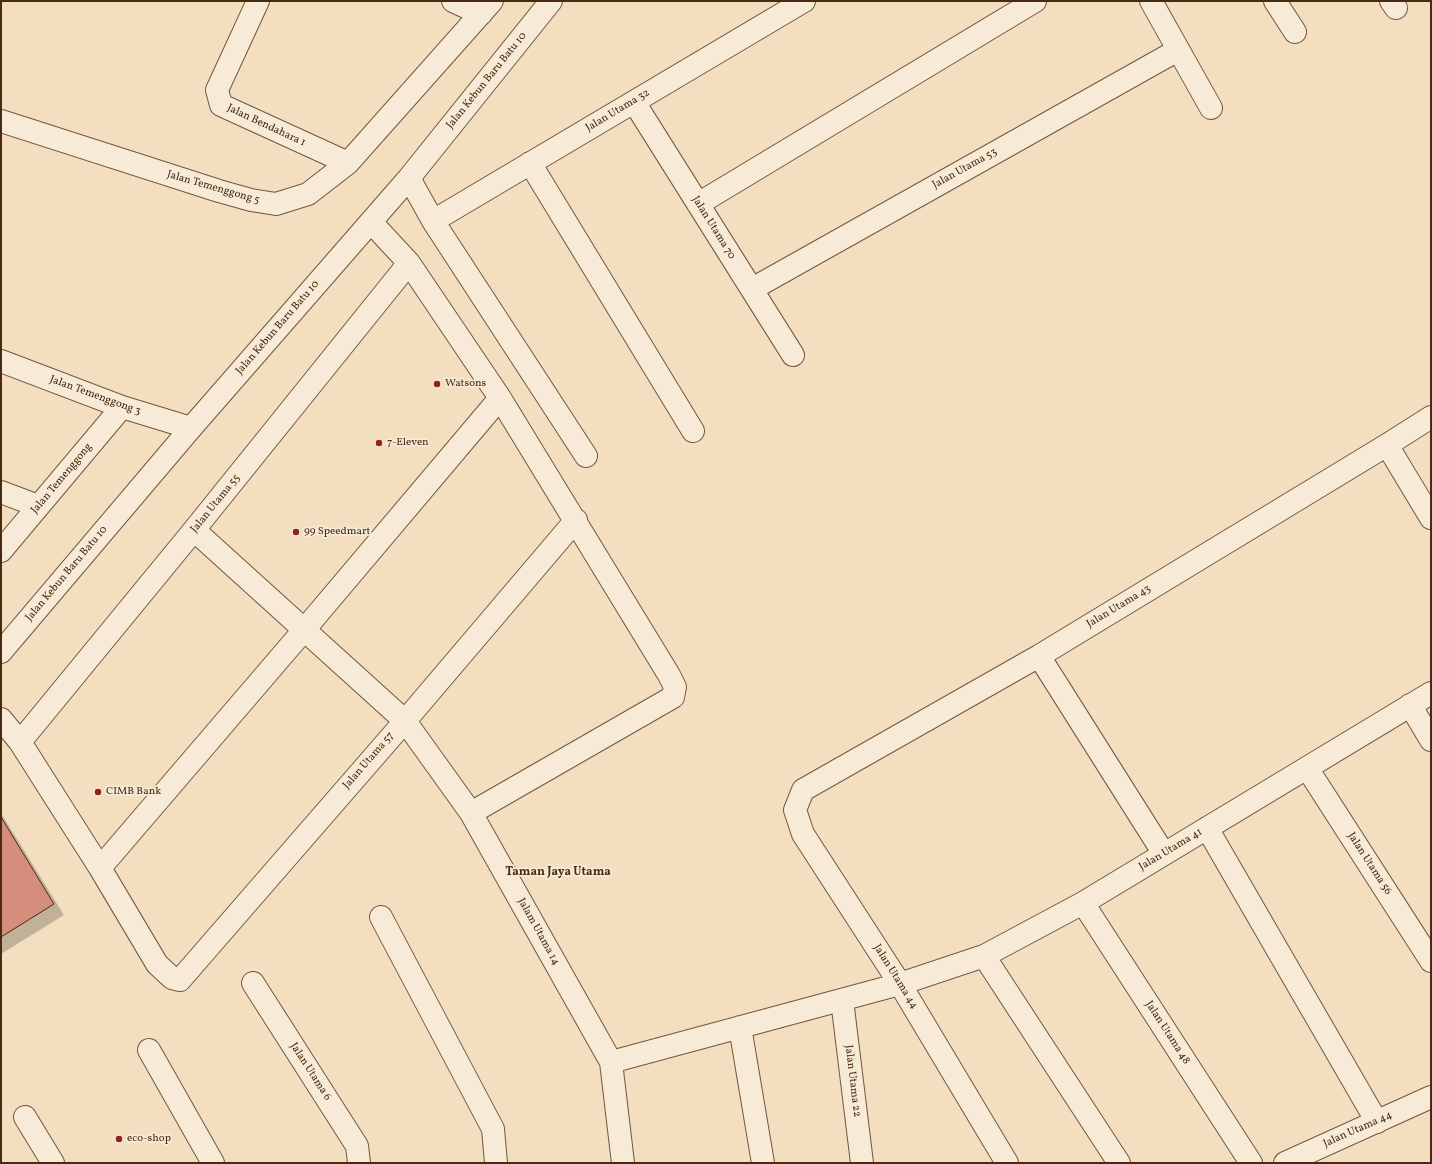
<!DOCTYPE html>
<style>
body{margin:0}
#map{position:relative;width:1432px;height:1164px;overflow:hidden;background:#f3dec0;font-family:Vollkorn,serif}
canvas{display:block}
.frame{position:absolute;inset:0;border:2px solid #472a10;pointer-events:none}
</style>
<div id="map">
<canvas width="1432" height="1164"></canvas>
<div class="frame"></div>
</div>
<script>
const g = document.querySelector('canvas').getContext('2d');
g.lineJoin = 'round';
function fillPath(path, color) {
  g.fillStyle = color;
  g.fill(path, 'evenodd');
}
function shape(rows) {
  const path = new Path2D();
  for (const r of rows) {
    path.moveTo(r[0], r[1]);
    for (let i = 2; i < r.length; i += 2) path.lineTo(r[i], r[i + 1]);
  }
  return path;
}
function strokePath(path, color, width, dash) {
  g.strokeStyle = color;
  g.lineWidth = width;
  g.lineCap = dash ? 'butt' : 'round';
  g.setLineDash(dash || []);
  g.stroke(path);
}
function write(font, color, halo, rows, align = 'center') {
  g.font = font + ' Vollkorn,serif';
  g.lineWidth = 3.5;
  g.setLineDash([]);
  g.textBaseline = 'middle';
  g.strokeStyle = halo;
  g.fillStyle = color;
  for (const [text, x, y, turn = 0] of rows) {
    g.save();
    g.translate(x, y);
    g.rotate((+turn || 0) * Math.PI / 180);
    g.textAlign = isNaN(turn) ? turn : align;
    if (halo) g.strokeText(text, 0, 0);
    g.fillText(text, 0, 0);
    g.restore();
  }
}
fillPath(shape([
 [1,813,64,915,1,954]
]), '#0003');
const building = shape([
 [1,817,54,904,1,937,1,817]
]);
fillPath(building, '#d58d7c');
strokePath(building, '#472a10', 1);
const minor = shape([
 [258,1,217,90,221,105,348,163],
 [453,1,481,14],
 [1151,1,1211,108],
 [1275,1,1295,32],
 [1391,1,1396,8],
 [634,102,793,355],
 [1,121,219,191,251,200,276,204,308,194,348,163,492,1],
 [530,163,693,431],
 [409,178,433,221,586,456],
 [698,204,1035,1],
 [433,221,804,1],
 [371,222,409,263,500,398,669,675,675,687,673,697,471,813],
 [752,289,1178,50],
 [1,361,122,407,191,428],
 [1387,445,1431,518],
 [1,492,38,506],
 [194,530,405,721,471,813,611,1062,623,1163],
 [1,551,122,407],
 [1,652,191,428,409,178,551,1],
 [1039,656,1164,854],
 [1410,705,1431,740],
 [1,719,20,742,100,868,157,964,172,978,180,980,405,721,576,520],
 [20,742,194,530,409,263],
 [1307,768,1431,961],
 [1207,828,1377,1122],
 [100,868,304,630,500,398],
 [1083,903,1251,1163],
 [381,917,493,1129,496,1163],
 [984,956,1119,1163],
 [253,983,357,1146,359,1163],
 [842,1000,862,1163],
 [740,1027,763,1163],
 [149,1050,213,1163],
 [611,1062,900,984,984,956,1083,903,1431,693],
 [25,1117,53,1163],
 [1007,1163,900,984,803,834,795,810,803,790,1039,656,1387,445,1431,417],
 [1285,1163,1431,1097]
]);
strokePath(minor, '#72573c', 24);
strokePath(minor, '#f7ead6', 22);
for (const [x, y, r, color] of [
 [437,384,4,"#8f2418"],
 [379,443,4,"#8f2418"],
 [296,532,4,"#8f2418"],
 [98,792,4,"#8f2418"],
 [119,1139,4,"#8f2418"]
]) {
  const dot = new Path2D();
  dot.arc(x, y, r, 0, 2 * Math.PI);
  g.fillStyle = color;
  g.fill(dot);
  strokePath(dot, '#f7ead6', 1.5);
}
write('11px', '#472a10', '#f7ead6', [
 ["Jalan Kebun Baru Batu 10",487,81,-51],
 ["Jalan Utama 32",618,111,-31],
 ["Jalan Bendahara 1",266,126,25],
 ["Jalan Utama 53",965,169,-29],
 ["Jalan Temenggong 5",213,188,16],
 ["Jalan Utama 70",713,228,58],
 ["Jalan Kebun Baru Batu 10",278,328,-49],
 ["Jalan Temenggong 3",95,396,20],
 ["Jalan Temenggong",62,479,-50],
 ["Jalan Utama 55",216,504,-51],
 ["Jalan Kebun Baru Batu 10",67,574,-50],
 ["Jalan Utama 43",1119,607,-31],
 ["Jalan Utama 57",369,761,-49],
 ["Jalan Utama 41",1171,850,-31],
 ["Jalan Utama 56",1369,864,57],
 ["Jalam Utama 14",538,932,61],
 ["Jalan Utama 44",895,977,58],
 ["Jalan Utama 48",1167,1033,57],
 ["Jalan Utama 6",310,1072,57],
 ["Jalan Utama 22",852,1081,83],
 ["Jalan Utama 44",1358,1130,-24]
]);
write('11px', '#472a10', '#f7ead6', [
 ["Watsons",445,384],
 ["7-Eleven",387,443],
 ["99 Speedmart",304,532],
 ["CIMB Bank",106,792],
 ["eco-shop",127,1139]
], 'left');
write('bold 12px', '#472a10', '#f7ead6', [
 ["Taman Jaya Utama",558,873]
]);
</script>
